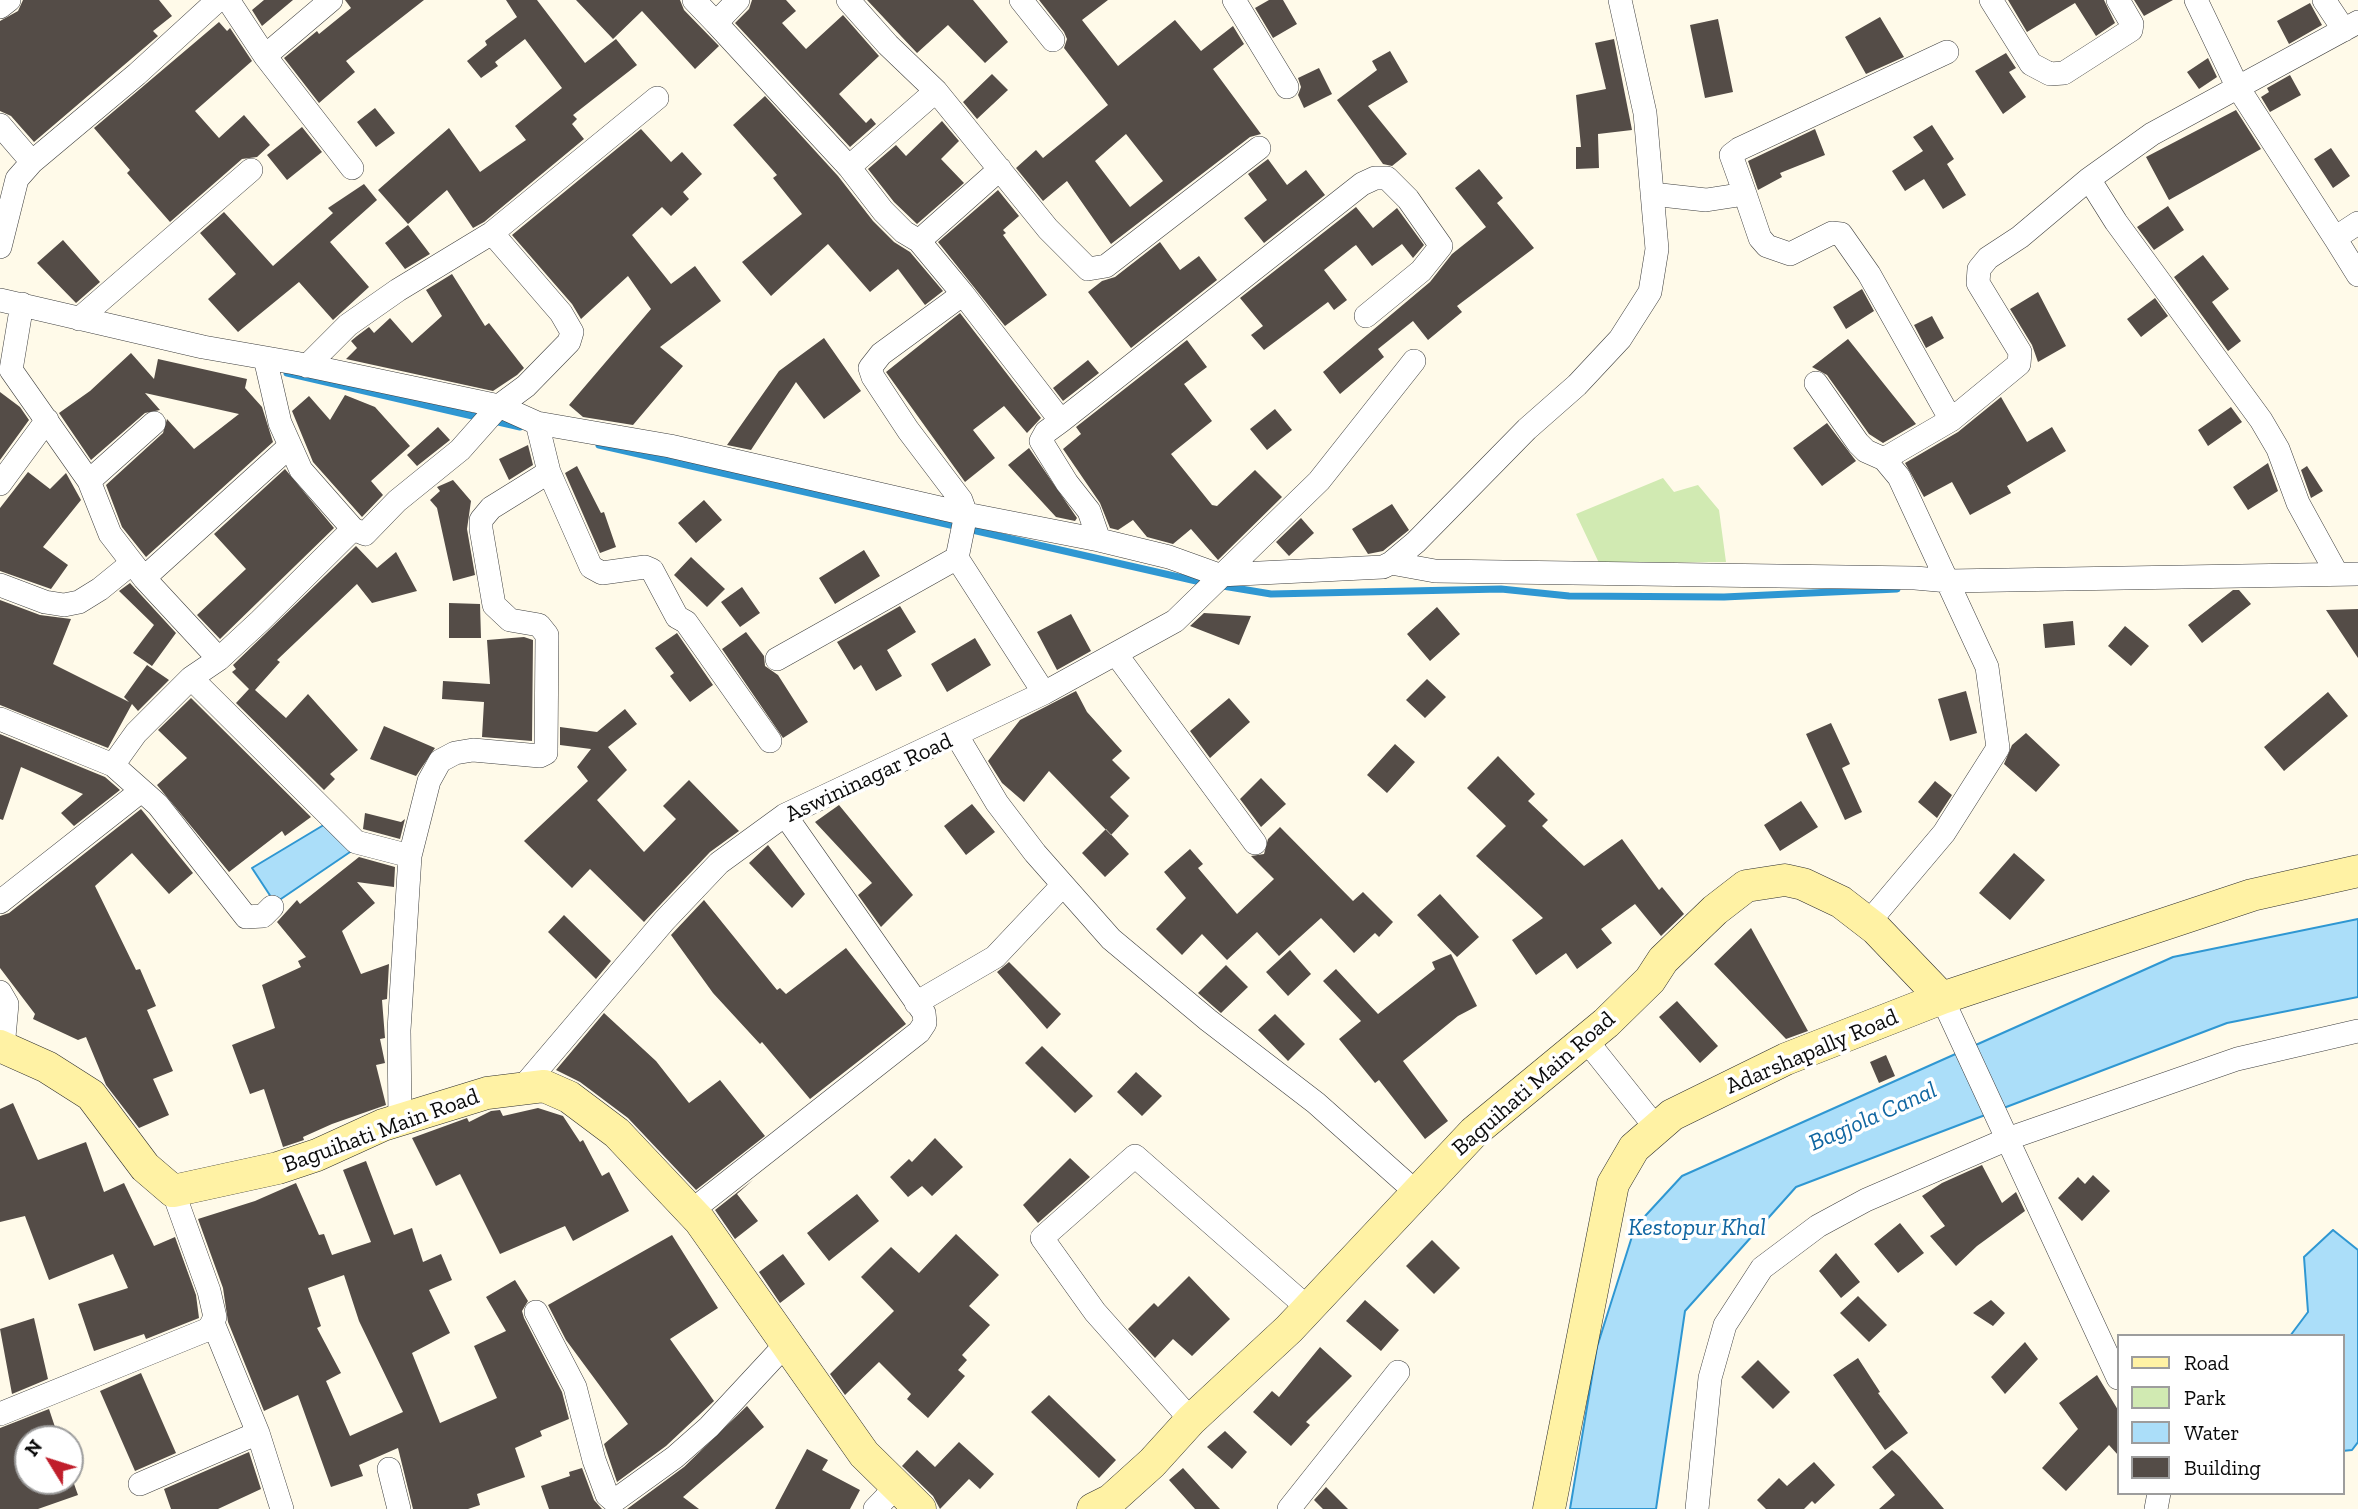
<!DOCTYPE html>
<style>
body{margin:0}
#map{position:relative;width:2358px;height:1509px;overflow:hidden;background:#fffae9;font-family:"Zilla Slab",serif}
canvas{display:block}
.legend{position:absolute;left:2117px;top:1334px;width:228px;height:161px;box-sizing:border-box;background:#fff;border:2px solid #9d9d9d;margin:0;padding:9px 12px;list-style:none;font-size:21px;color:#0b0b0b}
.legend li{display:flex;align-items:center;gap:14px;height:35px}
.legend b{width:35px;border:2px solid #9d9d9d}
.north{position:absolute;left:14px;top:1425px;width:70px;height:70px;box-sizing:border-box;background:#fff;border:2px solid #9d9d9d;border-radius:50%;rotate:308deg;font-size:19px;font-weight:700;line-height:28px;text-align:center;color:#0b0b0b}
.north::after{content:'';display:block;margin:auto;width:24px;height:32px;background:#c01e2b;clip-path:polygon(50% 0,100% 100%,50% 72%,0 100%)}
</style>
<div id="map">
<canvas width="2358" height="1509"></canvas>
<ul class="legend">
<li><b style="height:9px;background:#fff2a4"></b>Road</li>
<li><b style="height:19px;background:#d1eab2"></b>Park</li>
<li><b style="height:19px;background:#abdef9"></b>Water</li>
<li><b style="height:19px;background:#544c47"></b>Building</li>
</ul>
<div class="north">N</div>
</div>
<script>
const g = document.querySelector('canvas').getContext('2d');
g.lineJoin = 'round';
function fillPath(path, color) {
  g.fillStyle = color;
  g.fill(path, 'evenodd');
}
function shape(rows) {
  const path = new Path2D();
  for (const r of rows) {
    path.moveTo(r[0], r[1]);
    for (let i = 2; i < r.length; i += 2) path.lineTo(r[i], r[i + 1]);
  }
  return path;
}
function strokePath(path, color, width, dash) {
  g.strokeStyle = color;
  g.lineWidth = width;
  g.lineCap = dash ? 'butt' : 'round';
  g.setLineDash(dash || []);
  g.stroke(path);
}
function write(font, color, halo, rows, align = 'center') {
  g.font = font + ' "Zilla Slab",serif';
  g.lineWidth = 7;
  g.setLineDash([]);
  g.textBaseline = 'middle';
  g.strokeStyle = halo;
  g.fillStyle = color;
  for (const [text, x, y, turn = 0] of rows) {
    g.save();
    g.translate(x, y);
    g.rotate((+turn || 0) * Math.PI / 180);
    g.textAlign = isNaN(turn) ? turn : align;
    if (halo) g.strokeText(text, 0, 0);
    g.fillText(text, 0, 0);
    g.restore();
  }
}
fillPath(shape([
 [1663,478,1674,492,1698,485,1719,510,1726,562,1599,563,1576,514]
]), '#d1eab2');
const water = shape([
 [332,820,353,850,275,903,252,868,332,820],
 [2358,919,2358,997,2227,1023,1796,1187,1685,1311,1656,1509,1570,1509,1597,1347,1635,1227,1682,1176,2173,957,2358,919],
 [2333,1230,2358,1250,2358,1442,2352,1450,2342,1451,2342,1336,2290,1336,2308,1312,2304,1257,2333,1230]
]);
fillPath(water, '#abdef9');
strokePath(water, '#2f97d2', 2);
strokePath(shape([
 [287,373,520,427],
 [599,445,1205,583],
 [1217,585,1271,594,1501,589,1569,596,1724,597,1897,589]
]), '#2f97d2', 7);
fillPath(shape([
 [23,0,159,0,172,16,153,31,158,36,34,142,11,116,0,111,0,21,18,11],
 [264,0,293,0,262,26,252,10],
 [345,0,424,0,346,61,355,72,319,103,284,58,317,31,319,34,351,8],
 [506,0,537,0,585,63,616,39,637,65,573,115,577,119,572,124,584,139,484,222,473,228,447,190,408,224,378,190,449,128,480,172,526,140,515,126,562,88,525,39,495,62,498,66,481,78,467,61,487,45,485,41,517,17],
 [576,0,680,0,684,10,719,46,695,69,642,11,613,39],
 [752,0,786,0,796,11,782,23,806,49,843,15,879,56,839,94,866,123,871,118,876,124,850,147,735,23,749,9],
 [867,0,973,0,1008,42,985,63,948,25,917,53],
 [1039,0,1108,0,1082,20,1118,66,1175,20,1201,51,1233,26,1244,44,1213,69,1261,134,1250,137,1111,244,1067,181,1043,201,1016,168,1036,150,1043,158,1108,105,1064,48,1067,39,1064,32],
 [1126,134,1163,181,1130,207,1095,161],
 [1269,0,1283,0,1297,24,1273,38,1255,8],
 [2008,0,2104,0,2115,23,2096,36,2075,3,2027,32],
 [2134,0,2173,0,2144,16],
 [2310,3,2322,25,2289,44,2277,21],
 [1880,17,1904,57,1866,74,1845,37],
 [1718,19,1733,92,1705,98,1690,25],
 [219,22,227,31,230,28,252,61,195,111,219,138,244,115,270,145,257,157,242,159,170,222,127,173,130,170,94,128],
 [1614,39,1632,130,1598,134,1599,168,1576,169,1576,147,1581,147,1576,95,1606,89,1595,43],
 [1390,51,1408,82,1368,106,1407,154,1392,166,1383,164,1337,100,1377,70,1372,61],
 [2006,53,2016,68,2009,72,2026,97,2003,114,1975,71],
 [2208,58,2217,77,2199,89,2187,72],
 [1319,68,1332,94,1304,108,1298,95,1301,87,1298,78],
 [992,74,1008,90,977,119,963,102],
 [2290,75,2301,95,2270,112,2261,97,2269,92,2267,88],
 [765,96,838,176,873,221,894,242,910,252,943,291,925,305,898,269,870,292,828,244,771,296,742,262,802,214,773,178,777,175,733,125],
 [375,108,395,133,376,147,357,122],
 [2236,110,2261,149,2169,200,2146,157],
 [942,121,959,141,941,159,964,183,917,224,894,202,868,169,896,145,906,156],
 [1932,125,1954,159,1947,164,1966,195,1943,209,1924,179,1905,191,1892,171,1923,151,1913,137],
 [302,127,322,152,287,180,267,155],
 [641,129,671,162,682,152,702,174,683,192,689,199,671,216,662,207,632,235,671,284,695,266,721,301,660,347,683,366,633,425,583,417,569,405,651,309,628,276,581,319,572,304,512,235],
 [1815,129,1825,155,1780,173,1782,177,1758,190,1748,161],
 [2331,148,2350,176,2333,188,2314,159],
 [1268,159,1287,185,1306,170,1325,195,1264,243,1244,218,1267,200,1248,174],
 [1479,169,1503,198,1497,203,1534,248,1457,306,1462,312,1428,340,1413,321,1378,349,1384,357,1340,394,1323,372,1430,282,1452,254,1486,227,1455,188],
 [364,184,377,200,330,242,369,287,333,320,299,282,238,332,208,299,236,274,200,233,224,212,273,266,333,213,328,208],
 [998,190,1019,216,1003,230,1006,233,1003,235,1047,295,1005,326,938,242],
 [2168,206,2184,230,2154,250,2137,227],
 [1356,207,1373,228,1397,208,1424,245,1413,258,1402,244,1372,266,1356,245,1353,247,1324,270,1347,300,1334,310,1328,302,1264,350,1251,335,1263,326,1240,298],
 [408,225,430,254,405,269,385,243],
 [63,240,100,282,76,303,37,263],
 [1160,242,1180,270,1199,256,1217,280,1131,348,1088,292,1102,281,1115,277],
 [2203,255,2229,289,2212,302,2241,341,2228,351,2174,277],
 [452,274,485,326,489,323,524,368,517,375,493,391,346,359,357,348,351,341,357,336,369,327,374,333,390,318,412,343,442,316,426,290],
 [1862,289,1874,311,1846,329,1833,307],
 [2038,292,2066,346,2038,362,2032,345,2010,309],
 [2155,298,2168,316,2141,337,2127,319],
 [960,313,1041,418,1027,433,1004,406,973,430,995,458,965,482,886,372],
 [1932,316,1944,338,1926,348,1914,325],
 [824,338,861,391,824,419,796,382,751,450,727,445,779,371],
 [1848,339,1916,424,1883,443,1869,434,1827,375,1812,367],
 [1187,340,1207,367,1184,384,1212,421,1171,454,1212,505,1217,506,1255,470,1282,497,1218,560,1191,529,1173,544,1147,537,1133,520,1118,530,1110,528,1100,503,1063,449,1081,434,1076,427],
 [131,353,154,379,158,359,247,379,245,388,262,407,273,442,146,557,122,527,106,485,163,433,167,419,194,449,239,414,145,393,160,410,145,413,91,460,59,413,90,391],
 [1088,360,1099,373,1063,401,1053,388],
 [0,392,20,407,29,420,0,460],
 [345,395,375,407,410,446,371,481,383,495,362,517,313,462,292,411,309,396,330,420],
 [2001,397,2027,442,2052,427,2066,451,2007,486,2011,493,1970,515,1952,482,1924,497,1905,463,1958,432],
 [2231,407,2242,422,2208,446,2198,430],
 [1275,409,1292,430,1267,450,1250,429],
 [1827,423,1856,461,1822,486,1793,448],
 [438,427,450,440,417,466,407,455],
 [528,445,533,465,509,480,499,459],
 [1029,448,1077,518,1075,521,1056,517,1008,465],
 [2268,463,2278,491,2248,510,2233,487],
 [577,466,601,513,604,512,616,547,600,553,565,473],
 [2307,466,2323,491,2311,498,2301,470],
 [285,469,334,528,220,639,197,615,246,569,214,534],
 [28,472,50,489,66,473,81,500,43,547,68,565,51,589,0,571,0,508],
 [453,480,471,501,467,529,475,575,453,581,437,508,430,500,440,491,437,487],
 [704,500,722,520,696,543,678,523],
 [1392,504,1409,530,1383,551,1368,554,1352,529],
 [1301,518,1314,533,1289,556,1276,542],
 [356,546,377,568,396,552,417,591,372,603,357,584,277,660,280,662,255,690,286,718,308,694,358,750,330,774,335,779,324,790,236,703,249,689,232,672,236,669,233,665],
 [864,550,880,576,835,604,819,578],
 [691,557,725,589,707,607,674,575],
 [130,583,176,633,152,666,133,653,154,625,119,591],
 [742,587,760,613,740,627,721,602],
 [2233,590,2239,590,2251,604,2202,643,2188,625],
 [0,600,40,615,71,619,53,664,129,702,124,697,147,665,169,680,138,711,132,704,108,748,0,705],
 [449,603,480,604,481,638,449,638],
 [900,606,916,632,887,650,902,676,876,691,861,665,854,670,837,642],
 [1437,607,1460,634,1430,661,1407,634],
 [2358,609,2358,658,2326,610],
 [1204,613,1251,616,1239,645,1190,626],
 [1071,614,1091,651,1057,670,1037,632],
 [2073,621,2075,645,2045,648,2043,624],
 [2125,626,2149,646,2131,666,2108,646],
 [746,632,764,656,765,666,778,675,808,722,783,738,722,649],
 [677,633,713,685,690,702,670,676,674,673,655,648],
 [524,637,533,640,532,741,482,737,484,702,442,699,443,681,490,684,487,640],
 [975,638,991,665,947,692,931,664],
 [1427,679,1446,697,1425,718,1406,700],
 [1076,691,1087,712,1122,751,1112,760,1130,778,1110,797,1129,816,1111,835,1049,771,1024,802,1002,783,988,761,1020,720],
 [1966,691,1977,733,1950,741,1938,699],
 [2328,692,2348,716,2284,771,2264,747],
 [191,698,311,817,285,836,282,831,229,872,157,785,187,758,158,730],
 [1229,698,1250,722,1210,758,1190,731],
 [625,709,637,724,608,747,627,770,597,800,644,852,676,819,663,806,689,780,739,831,710,852,644,922,590,869,572,888,524,841,588,781,577,767,591,749,560,745,560,727,597,732],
 [1831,723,1850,764,1842,768,1862,812,1845,820,1806,734],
 [384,726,435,748,416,776,370,759],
 [2026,733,2060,765,2036,792,2004,764,2012,745],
 [0,734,105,777,120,790,74,826,61,813,83,794,21,767,3,820,0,819],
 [1395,744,1415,762,1387,793,1367,775],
 [1498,756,1535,794,1528,801,1548,820,1542,826,1584,866,1622,839,1659,890,1662,887,1684,914,1661,936,1635,904,1601,929,1612,943,1577,969,1566,953,1536,975,1512,940,1543,918,1476,856,1506,826,1467,788],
 [1261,778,1286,804,1261,827,1240,799],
 [1935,781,1952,795,1937,818,1918,802],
 [1801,801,1818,827,1780,851,1764,825],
 [972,804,995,832,966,855,944,826],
 [839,805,913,895,881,927,858,895,872,883,815,822],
 [141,809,193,873,169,894,132,853,95,886,136,970,140,969,156,1006,147,1010,173,1071,153,1079,169,1115,139,1128,106,1085,86,1037,78,1040,33,1019,35,1014,0,968,0,916,9,913],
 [365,813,401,822,405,819,400,839,363,829],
 [1280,827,1353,901,1363,892,1393,922,1379,937,1375,933,1354,953,1321,918,1279,956,1257,932,1227,960,1202,934,1182,955,1156,929,1186,898,1164,872,1190,849,1203,864,1198,868,1237,914,1274,879,1251,856,1264,854,1268,839],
 [1106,829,1129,854,1105,877,1082,853],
 [768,845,805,894,792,908,749,863],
 [2014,853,2045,880,2010,920,1979,893],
 [359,857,395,867,394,887,357,882,375,903,342,931,361,974,389,964,387,999,382,1000,385,1038,380,1039,385,1063,376,1065,386,1105,332,1124,303,1137,304,1140,283,1147,264,1089,250,1094,232,1045,275,1028,262,985,301,967,298,961,306,957,277,922,297,900,300,904],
 [1440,894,1479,937,1457,957,1417,915],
 [704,900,777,990,780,988,786,994,846,948,906,1024,810,1099,762,1042,760,1044,713,993,671,935],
 [564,915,611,961,596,979,548,932],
 [1751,928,1808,1031,1786,1039,1714,964],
 [1290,950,1311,974,1288,996,1266,972],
 [1451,954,1477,1006,1458,1016,1403,1061,1448,1121,1425,1139,1379,1080,1375,1083,1339,1039,1361,1021,1323,981,1336,969,1378,1014,1435,969,1432,962],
 [1009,962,1061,1014,1047,1029,997,972],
 [1226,965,1248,987,1221,1013,1198,993],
 [1677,1001,1718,1046,1700,1063,1659,1017],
 [604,1013,656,1061,689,1103,720,1080,765,1136,696,1190,628,1118,580,1082,556,1070],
 [1275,1014,1305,1044,1288,1061,1258,1030],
 [1042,1046,1093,1096,1075,1113,1025,1063],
 [1886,1055,1895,1076,1879,1083,1870,1062],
 [1136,1072,1162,1096,1142,1116,1117,1092],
 [13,1103,38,1160,86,1142,104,1192,124,1183,154,1246,175,1237,196,1295,199,1318,146,1339,144,1334,94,1351,78,1304,128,1288,113,1254,49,1280,25,1216,0,1222,0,1109],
 [538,1108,563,1116,580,1142,583,1140,602,1176,609,1172,629,1211,573,1241,565,1226,500,1254,460,1174,436,1186,412,1138,467,1118,469,1122,491,1111,500,1110,503,1116],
 [935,1138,963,1167,932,1196,922,1186,908,1197,890,1177,909,1159,912,1162],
 [1070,1158,1090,1177,1038,1223,1023,1205],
 [366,1161,394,1235,412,1228,423,1262,441,1254,452,1280,429,1290,450,1333,412,1353,440,1423,497,1398,474,1346,506,1331,486,1297,515,1280,528,1301,522,1311,524,1318,562,1392,569,1419,540,1431,542,1436,515,1448,525,1477,477,1494,480,1505,468,1509,413,1509,398,1448,359,1465,363,1476,331,1487,298,1395,264,1411,228,1322,223,1288,198,1219,255,1201,296,1183,319,1235,324,1234,332,1255,371,1242,343,1170],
 [344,1275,359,1321,403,1412,350,1436,326,1381,341,1373,317,1328,321,1326,308,1288],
 [1982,1165,2002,1203,2016,1192,2025,1211,1977,1246,1956,1266,1930,1236,1945,1226,1922,1196,1942,1183],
 [2093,1175,2110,1191,2082,1221,2058,1198,2078,1177,2085,1184],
 [753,1180,737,1194,758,1221,735,1239,715,1210],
 [857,1194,879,1221,829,1261,807,1233],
 [1900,1223,1924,1253,1898,1273,1874,1244],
 [956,1234,999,1275,969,1306,990,1325,962,1355,967,1360,958,1370,965,1376,928,1418,907,1399,911,1394,879,1362,845,1395,830,1374,894,1311,861,1277,891,1247,919,1273],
 [672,1235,718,1308,670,1339,714,1401,666,1446,617,1482,604,1444,628,1424,566,1340,548,1305],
 [1432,1240,1460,1268,1434,1294,1406,1266],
 [1836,1253,1860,1282,1841,1298,1819,1271],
 [783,1254,805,1284,780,1303,759,1272],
 [1189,1276,1230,1319,1192,1356,1173,1339,1155,1358,1128,1329,1154,1303,1158,1307],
 [1858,1296,1887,1325,1869,1342,1840,1313],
 [1365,1300,1399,1330,1381,1351,1346,1321],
 [1991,1300,2005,1313,1993,1326,1973,1313],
 [34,1318,48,1379,12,1394,0,1329],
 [2025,1342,2038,1359,2005,1394,1991,1377],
 [1320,1347,1352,1376,1306,1422,1310,1425,1291,1446,1253,1412,1272,1391,1279,1397],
 [1858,1358,1880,1392,1878,1393,1908,1433,1885,1450,1833,1375],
 [1758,1360,1790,1392,1773,1409,1741,1377],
 [141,1373,176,1453,135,1471,100,1391],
 [2097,1375,2118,1410,2118,1455,2109,1445,2066,1491,2042,1468,2078,1429,2059,1403],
 [1049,1395,1116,1460,1099,1478,1031,1412],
 [747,1406,764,1427,683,1497,699,1509,627,1509,684,1467],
 [49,1409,59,1439,28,1439,28,1481,73,1481,78,1495,38,1509,0,1509,0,1428],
 [1225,1431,1247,1452,1232,1469,1207,1447],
 [959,1442,994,1474,980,1489,969,1479,940,1509,933,1496,902,1466,917,1450,935,1467],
 [807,1449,828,1460,822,1470,860,1490,850,1509,775,1509],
 [1892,1450,1900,1457,1944,1509,1879,1509,1895,1495,1872,1467],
 [249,1452,261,1489,218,1509,171,1509,164,1489],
 [1814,1462,1835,1485,1815,1504,1812,1501,1804,1509,1766,1509,1757,1500,1779,1478,1787,1486],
 [582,1468,594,1500,602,1509,549,1509,541,1486,570,1476,569,1472],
 [1183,1468,1220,1509,1195,1509,1169,1480],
 [1326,1487,1348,1509,1323,1509,1314,1500]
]), '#544c47');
const street = shape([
 [228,0,265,56,352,168],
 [694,0,716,23,738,0],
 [848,0,888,45,936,91,1048,229,1088,269,1106,266,1259,148],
 [1021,0,1053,40],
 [1234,0,1287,87],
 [1991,0,2031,64,2050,74,2064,73,2131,30,2132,24,2118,0],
 [2196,0,2237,86,2335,238,2358,223],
 [2324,0,2344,30],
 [0,7,9,0],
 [716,23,849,167,883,211,904,232,919,241,963,294],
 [265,56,331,0],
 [0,125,32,162],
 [849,167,936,91],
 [1652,194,1706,200,1745,194,1731,155,1739,149,1947,52],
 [1745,194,1760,238,1767,246,1790,254,1832,233,1841,234,1869,274,1951,420],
 [2335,238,2358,275],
 [919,241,1000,169],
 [0,247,17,179,32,162,137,74,218,0],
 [0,300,203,347,295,363,499,406,537,423,670,446,966,514,1099,540,1169,557,1219,575,1383,567,1391,563,1416,542,1527,429,1577,385,1620,339,1650,292,1657,249,1645,113,1620,0],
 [22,304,11,370,89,481,110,534,144,578,219,659],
 [79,319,251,170],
 [265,358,280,423,301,470,353,529,365,534,397,501,460,450,499,406,526,386,569,342,572,332,561,313,492,233],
 [307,366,348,325,398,290,492,233,657,98],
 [1816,383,1858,443,1866,451,1884,459,1899,477,1987,667,1998,748,1944,833,1868,923],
 [1061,421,1362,184,1375,178,1387,178,1408,199,1441,246,1421,271,1366,316],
 [537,423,549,472,591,567,602,573,645,567,652,570,677,617,686,622,770,741],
 [1884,459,1951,420,2019,364,2020,352,1978,283,1979,269,1988,258,2020,237,2089,179],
 [89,481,154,423],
 [0,484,47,420],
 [957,558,1044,693],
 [1391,563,1435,571,1915,578,1949,581,2358,574],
 [2337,574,2298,503,2278,449,2261,420,2116,222,2089,179,2152,134,2358,22],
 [144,578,290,446],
 [0,585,45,602,64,605,79,602,100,589,132,563],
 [1116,654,1255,843],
 [777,659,957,558,966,514,961,500,908,430,873,377,870,368,881,354,963,294,1061,421,1046,432,1041,441,1067,483,1089,511,1099,540],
 [191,678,356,842,410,856],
 [0,719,113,765,158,805,246,917,263,916,272,907],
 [957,736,997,803,1035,853,1111,939,1208,1020,1316,1103,1417,1193],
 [113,765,136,733,191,678,219,659,260,621,353,529],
 [0,902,141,791],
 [0,992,7,1004,3,1048],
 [1942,998,2118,1378],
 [916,1003,995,957,1062,886],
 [1586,1040,1657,1129],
 [522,1088,664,921,719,863,785,815,1044,693,1175,621,1319,481,1414,361],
 [400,1120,399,1030,410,856,429,781,440,761,455,753,473,750,540,756,546,753,547,635,539,625,510,620,494,605,481,529,481,520,491,508,549,472],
 [690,1212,919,1032,925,1023,924,1013,785,815],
 [536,1312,575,1387,594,1460,607,1495,614,1501,675,1457,709,1427,787,1343],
 [213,1323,258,1433,282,1509],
 [0,1414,209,1329,215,1317,209,1291,173,1191],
 [1191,1420,1095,1312,1042,1238,1135,1156,1308,1308],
 [389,1469,399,1509],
 [140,1484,258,1433],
 [875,1509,897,1486],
 [1289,1509,1398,1372],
 [1697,1509,1710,1378,1725,1325,1762,1268,1818,1226,1866,1200,2010,1138,2237,1059,2358,1031],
 [2156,1509,2159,1493]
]);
const secondary = shape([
 [0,1046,47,1067,91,1095,145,1167,173,1191,278,1168,317,1155,383,1125,487,1093,544,1086,569,1097,617,1133,700,1221,864,1454,920,1509],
 [1093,1509,1111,1500,1152,1463,1191,1420,1289,1329,1474,1132,1606,1023,1650,980,1663,960,1715,910,1746,886,1785,880,1803,884,1841,902,1876,929,1942,998],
 [1549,1509,1613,1184,1634,1148,1672,1115,1786,1059,1942,998,2252,895,2358,871]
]);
strokePath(street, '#3e3e3e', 24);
strokePath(secondary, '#2d2d2d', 33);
strokePath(street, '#fff', 23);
strokePath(secondary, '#fff2a4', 32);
write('23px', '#0b0b0b', '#fff', [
 ["Aswininagar Road",869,778,-25],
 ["Adarshapally Road",1812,1052,-23],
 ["Baguihati Main Road",1534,1084,-41],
 ["Baguihati Main Road",381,1131,-20]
]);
write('italic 24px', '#1066a1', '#fff', [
 ["Bagjola Canal",1873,1117,-24],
 ["Kestopur Khal",1697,1228]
]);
</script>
